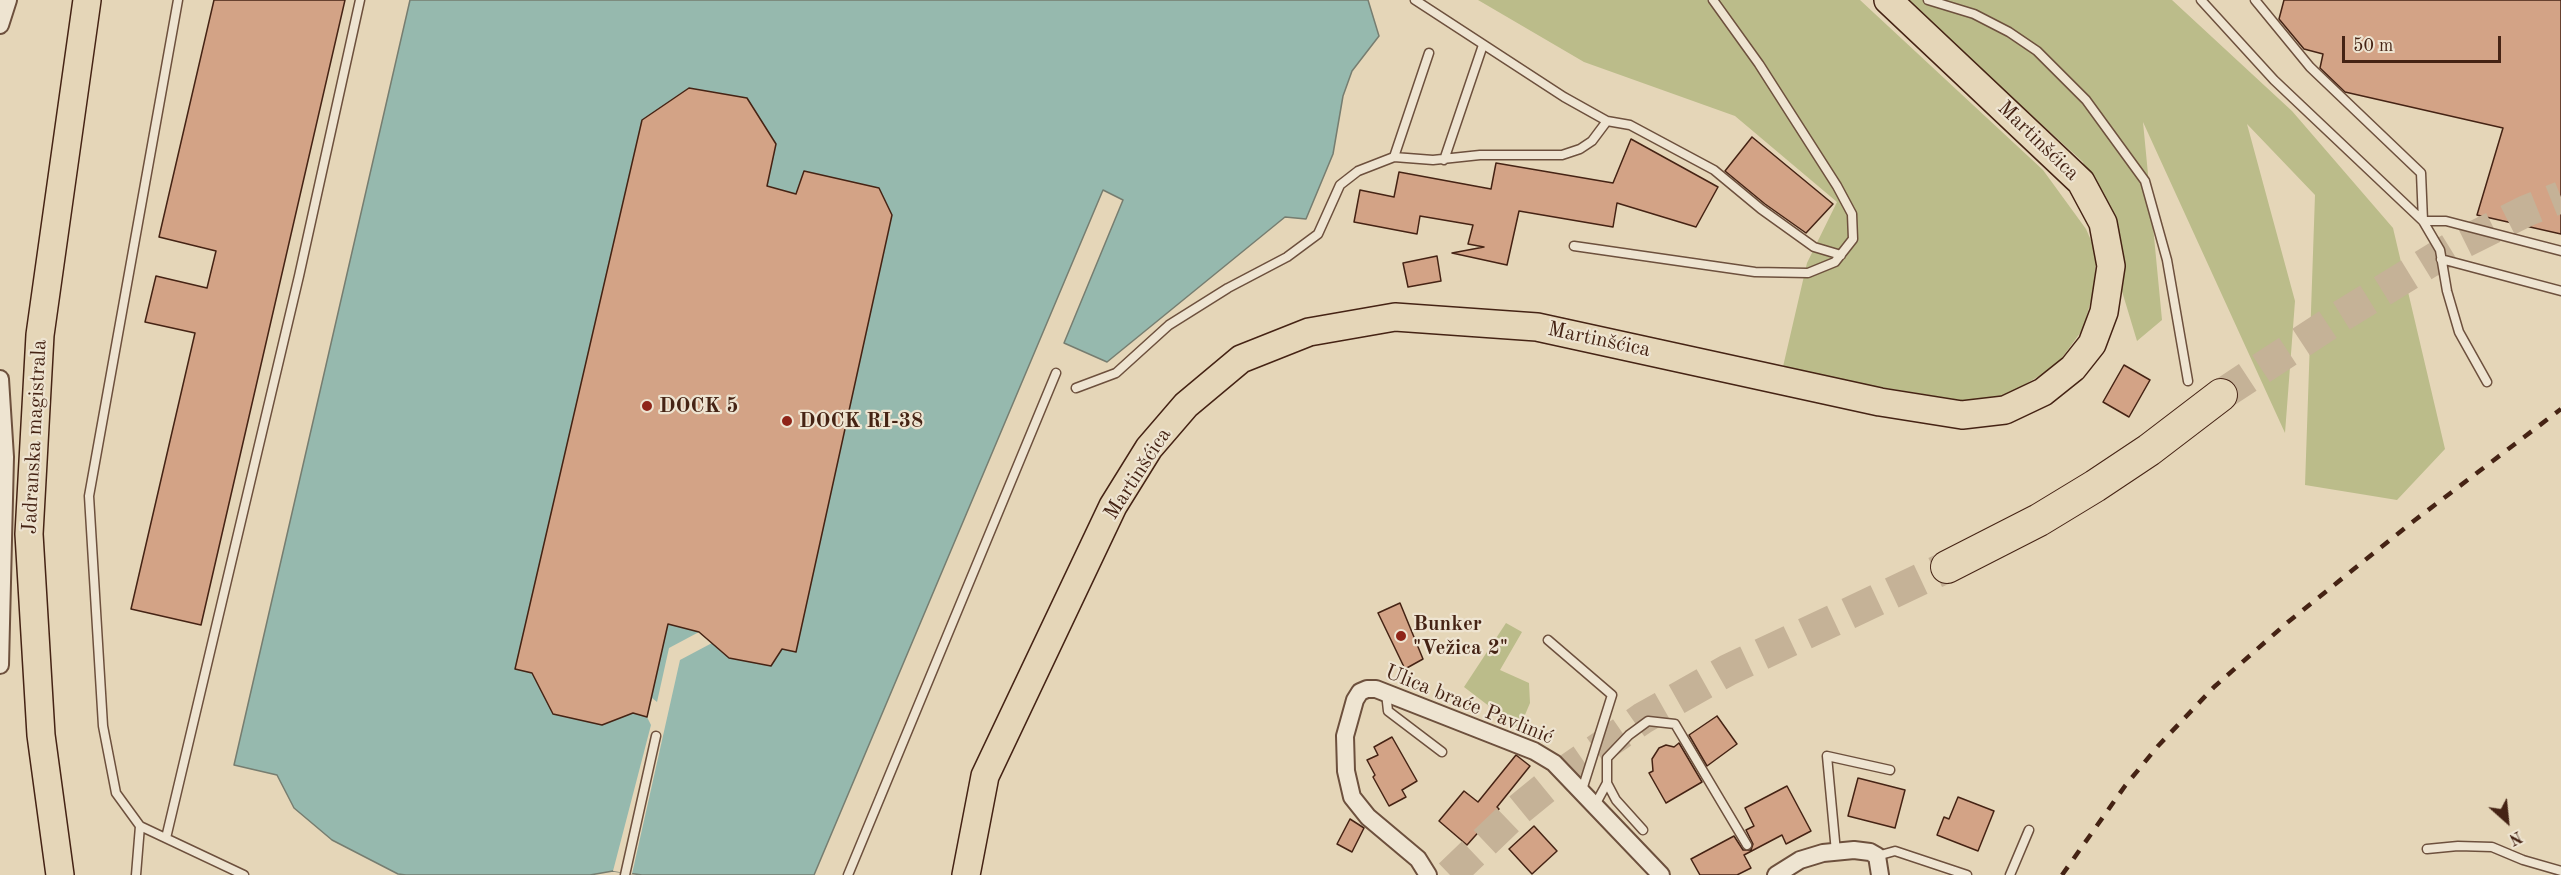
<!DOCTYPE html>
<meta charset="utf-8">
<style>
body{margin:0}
#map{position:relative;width:2561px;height:875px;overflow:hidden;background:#e5d6b8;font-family:"Old Standard TT",serif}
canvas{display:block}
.north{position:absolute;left:2477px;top:791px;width:60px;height:60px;-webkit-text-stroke:4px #eee4d1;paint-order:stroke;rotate:153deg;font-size:16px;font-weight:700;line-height:24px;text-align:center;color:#452314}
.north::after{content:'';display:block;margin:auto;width:21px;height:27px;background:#452314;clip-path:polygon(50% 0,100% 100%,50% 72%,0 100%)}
.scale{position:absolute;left:2342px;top:36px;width:159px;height:27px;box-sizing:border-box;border:3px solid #452314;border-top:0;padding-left:8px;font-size:18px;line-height:21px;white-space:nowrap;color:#452314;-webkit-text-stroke:4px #eee4d1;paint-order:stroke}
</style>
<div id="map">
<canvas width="2561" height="875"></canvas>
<div class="north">N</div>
<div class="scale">50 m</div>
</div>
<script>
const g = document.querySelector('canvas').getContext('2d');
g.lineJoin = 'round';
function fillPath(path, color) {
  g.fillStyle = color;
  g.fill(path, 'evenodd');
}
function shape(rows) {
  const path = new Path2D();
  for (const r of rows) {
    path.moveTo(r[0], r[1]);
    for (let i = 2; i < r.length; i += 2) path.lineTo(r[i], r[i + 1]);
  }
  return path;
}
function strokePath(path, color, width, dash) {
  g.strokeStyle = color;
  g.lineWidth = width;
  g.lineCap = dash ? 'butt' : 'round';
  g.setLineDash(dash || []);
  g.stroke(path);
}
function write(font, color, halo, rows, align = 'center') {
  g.font = font + ' "Old Standard TT",serif';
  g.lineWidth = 4.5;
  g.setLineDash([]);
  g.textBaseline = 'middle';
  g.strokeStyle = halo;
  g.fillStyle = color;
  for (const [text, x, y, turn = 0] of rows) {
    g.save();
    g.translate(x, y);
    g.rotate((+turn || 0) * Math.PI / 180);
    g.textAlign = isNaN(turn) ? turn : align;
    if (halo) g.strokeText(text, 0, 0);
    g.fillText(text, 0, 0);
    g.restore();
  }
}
fillPath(shape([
 [1478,0,1860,0,2043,170,2086,229,2097,254,2093,293,2083,329,2056,366,1990,405,1782,371,1807,263,1837,202,1735,116,1584,62],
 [1905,0,2172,0,2292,111,2393,228,2445,449,2397,500,2305,485,2315,195,2247,124,2295,301,2285,433,2143,122,2162,320,2137,341,2083,162],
 [1506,623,1522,632,1500,670,1529,683,1530,703,1519,729,1464,687]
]), '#bbbc8a');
const water = shape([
 [410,0,1368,0,1379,36,1352,71,1343,96,1333,154,1306,219,1285,217,1107,362,1064,343,1123,200,1103,190,814,875,642,875,613,871,590,875,406,875,398,874,332,840,294,808,277,775,234,765,410,0]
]);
fillPath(water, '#96b9ae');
strokePath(water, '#767d70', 1.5);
fillPath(shape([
 [699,632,712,643,680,660,632,874,613,871,651,725,647,717,652,698,657,702,669,648]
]), '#e5d6b8');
const building = shape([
 [214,0,345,0,201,625,131,609,195,333,145,322,156,276,207,288,216,251,159,237,214,0],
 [2284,0,2561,0,2561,234,2477,215,2503,128,2345,92,2320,68,2323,54,2304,49,2279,19,2284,0],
 [689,88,747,98,776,144,767,186,796,194,804,171,879,188,892,215,796,652,782,649,771,666,729,658,699,632,668,624,647,717,633,713,602,725,553,714,532,673,515,669,642,120,689,88],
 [1752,137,1833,204,1806,233,1765,204,1725,171,1752,137],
 [1631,139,1718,187,1696,227,1617,203,1613,227,1519,211,1507,265,1452,253,1484,247,1468,244,1473,225,1420,216,1417,234,1354,222,1360,190,1394,197,1399,172,1491,189,1496,163,1613,183,1631,139],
 [1437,256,1441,281,1408,287,1403,263,1437,256],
 [2124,365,2150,380,2129,417,2103,402,2124,365],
 [1400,603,1423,659,1405,669,1378,613,1400,603],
 [1717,716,1737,744,1707,766,1689,735,1717,716],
 [1392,737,1417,781,1402,790,1406,797,1389,806,1373,777,1375,775,1367,760,1378,755,1374,747,1392,737],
 [1679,743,1702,782,1666,803,1649,773,1653,771,1652,759,1659,748,1666,745,1674,747,1679,743],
 [1516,755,1530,766,1497,807,1499,809,1467,845,1439,821,1464,791,1478,802,1516,755],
 [1858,778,1905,790,1895,828,1848,816,1858,778],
 [1787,786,1811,831,1786,844,1782,835,1744,855,1751,868,1737,875,1700,875,1691,859,1734,836,1743,850,1751,850,1753,844,1746,830,1754,826,1745,808,1787,786],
 [1958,797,1994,811,1978,851,1937,835,1944,817,1949,819,1958,797],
 [1350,819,1364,828,1352,852,1337,844,1350,819],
 [1534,826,1557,851,1532,874,1509,849,1534,826]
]);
fillPath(building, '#d3a386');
strokePath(building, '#452314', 1.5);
strokePath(shape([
 [2221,395,2338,318,2452,248,2526,211,2561,197],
 [1450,875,1518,810,1562,774,1643,718,1728,670,1947,567]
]), '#c5b297', 32, [32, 16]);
const lane = shape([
 [178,0,89,496,103,726,116,793,140,826,244,875],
 [1415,0,1564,97,1607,121,1630,125,1714,170,1761,209,1814,247,1841,255],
 [1928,0,1974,14,2009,32,2037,51,2086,100,2145,181,2167,260,2188,381],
 [2201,0,2274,80,2423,221,2440,250,2447,291,2459,332,2487,382],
 [2255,0,2310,67,2421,173,2423,221,2446,221,2561,251],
 [1394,157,1429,53],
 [1444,160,1483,45],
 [1574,246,1755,272,1808,273,1835,262,1853,239,1852,214,1837,186,1759,64,1713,0],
 [2441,259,2561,291],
 [1076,388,1116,373,1169,325,1228,288,1287,257,1318,234,1340,185,1358,171,1394,157,1433,160,1480,155,1562,155,1580,149,1592,141,1607,121],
 [1548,640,1612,695,1582,790],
 [1386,693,1388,711,1442,752],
 [1595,805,1607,783],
 [1643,830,1616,800,1607,783,1607,758,1629,735,1648,721,1675,724,1747,845],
 [166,838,299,276,360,0],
 [2427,849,2458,846,2492,847,2523,860,2561,871],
 [1836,852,1827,756,1890,770],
 [1877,856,1895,851,1967,875],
 [136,875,140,826],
 [625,875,656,736],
 [848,875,1056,373],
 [2010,875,2029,830]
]);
const street = shape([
 [0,25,8,0],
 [0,379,5,457,0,665],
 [1428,875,1418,859,1368,817,1352,797,1346,771,1345,736,1355,700,1360,692,1367,689,1376,689,1534,751,1554,763,1661,875],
 [1776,875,1800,860,1823,853,1854,850,1870,852,1877,856,1880,875]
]);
const primary = shape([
 [60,875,41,735,29,534,40,335,87,0],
 [966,875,985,776,1113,506,1149,448,1186,405,1241,359,1309,332,1395,317,1537,327,1880,402,1962,415,2005,410,2043,392,2073,368,2092,344,2104,312,2111,266,2103,223,2081,182,1888,0]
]);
const highway = shape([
 [1947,567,2039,520,2095,486,2149,450,2221,395]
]);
strokePath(lane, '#6d503d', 11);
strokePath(street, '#6d503d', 20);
strokePath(primary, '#452314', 30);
strokePath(highway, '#452314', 34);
strokePath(lane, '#eee4d1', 8);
strokePath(street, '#eee4d1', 16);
strokePath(primary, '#e5d6b8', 27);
strokePath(highway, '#e5d6b8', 32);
strokePath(shape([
 [2062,875,2125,786,2158,746,2214,687,2288,622,2415,520,2561,409]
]), '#452314', 4.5, [10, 10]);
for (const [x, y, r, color] of [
 [647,406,6,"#8f2418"],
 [787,421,6,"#8f2418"],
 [1401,636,6,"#8f2418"]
]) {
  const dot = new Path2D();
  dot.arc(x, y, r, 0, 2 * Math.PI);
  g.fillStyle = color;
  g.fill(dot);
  strokePath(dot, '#eee4d1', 2);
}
write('21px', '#452314', '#eee4d1', [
 ["Martinšćica",2038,141,44],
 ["Martinšćica",1599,340,12],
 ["Jadranska magistrala",35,437,-87],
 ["Martinšćica",1138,474,-57],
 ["Ulica braće Pavlinić",1469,705,22]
]);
write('bold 21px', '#452314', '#eee4d1', [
 ["DOCK 5",659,406],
 ["DOCK RI-38",799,421],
 ["Bunker",1413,624],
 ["\"Vežica 2\"",1413,648]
], 'left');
</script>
